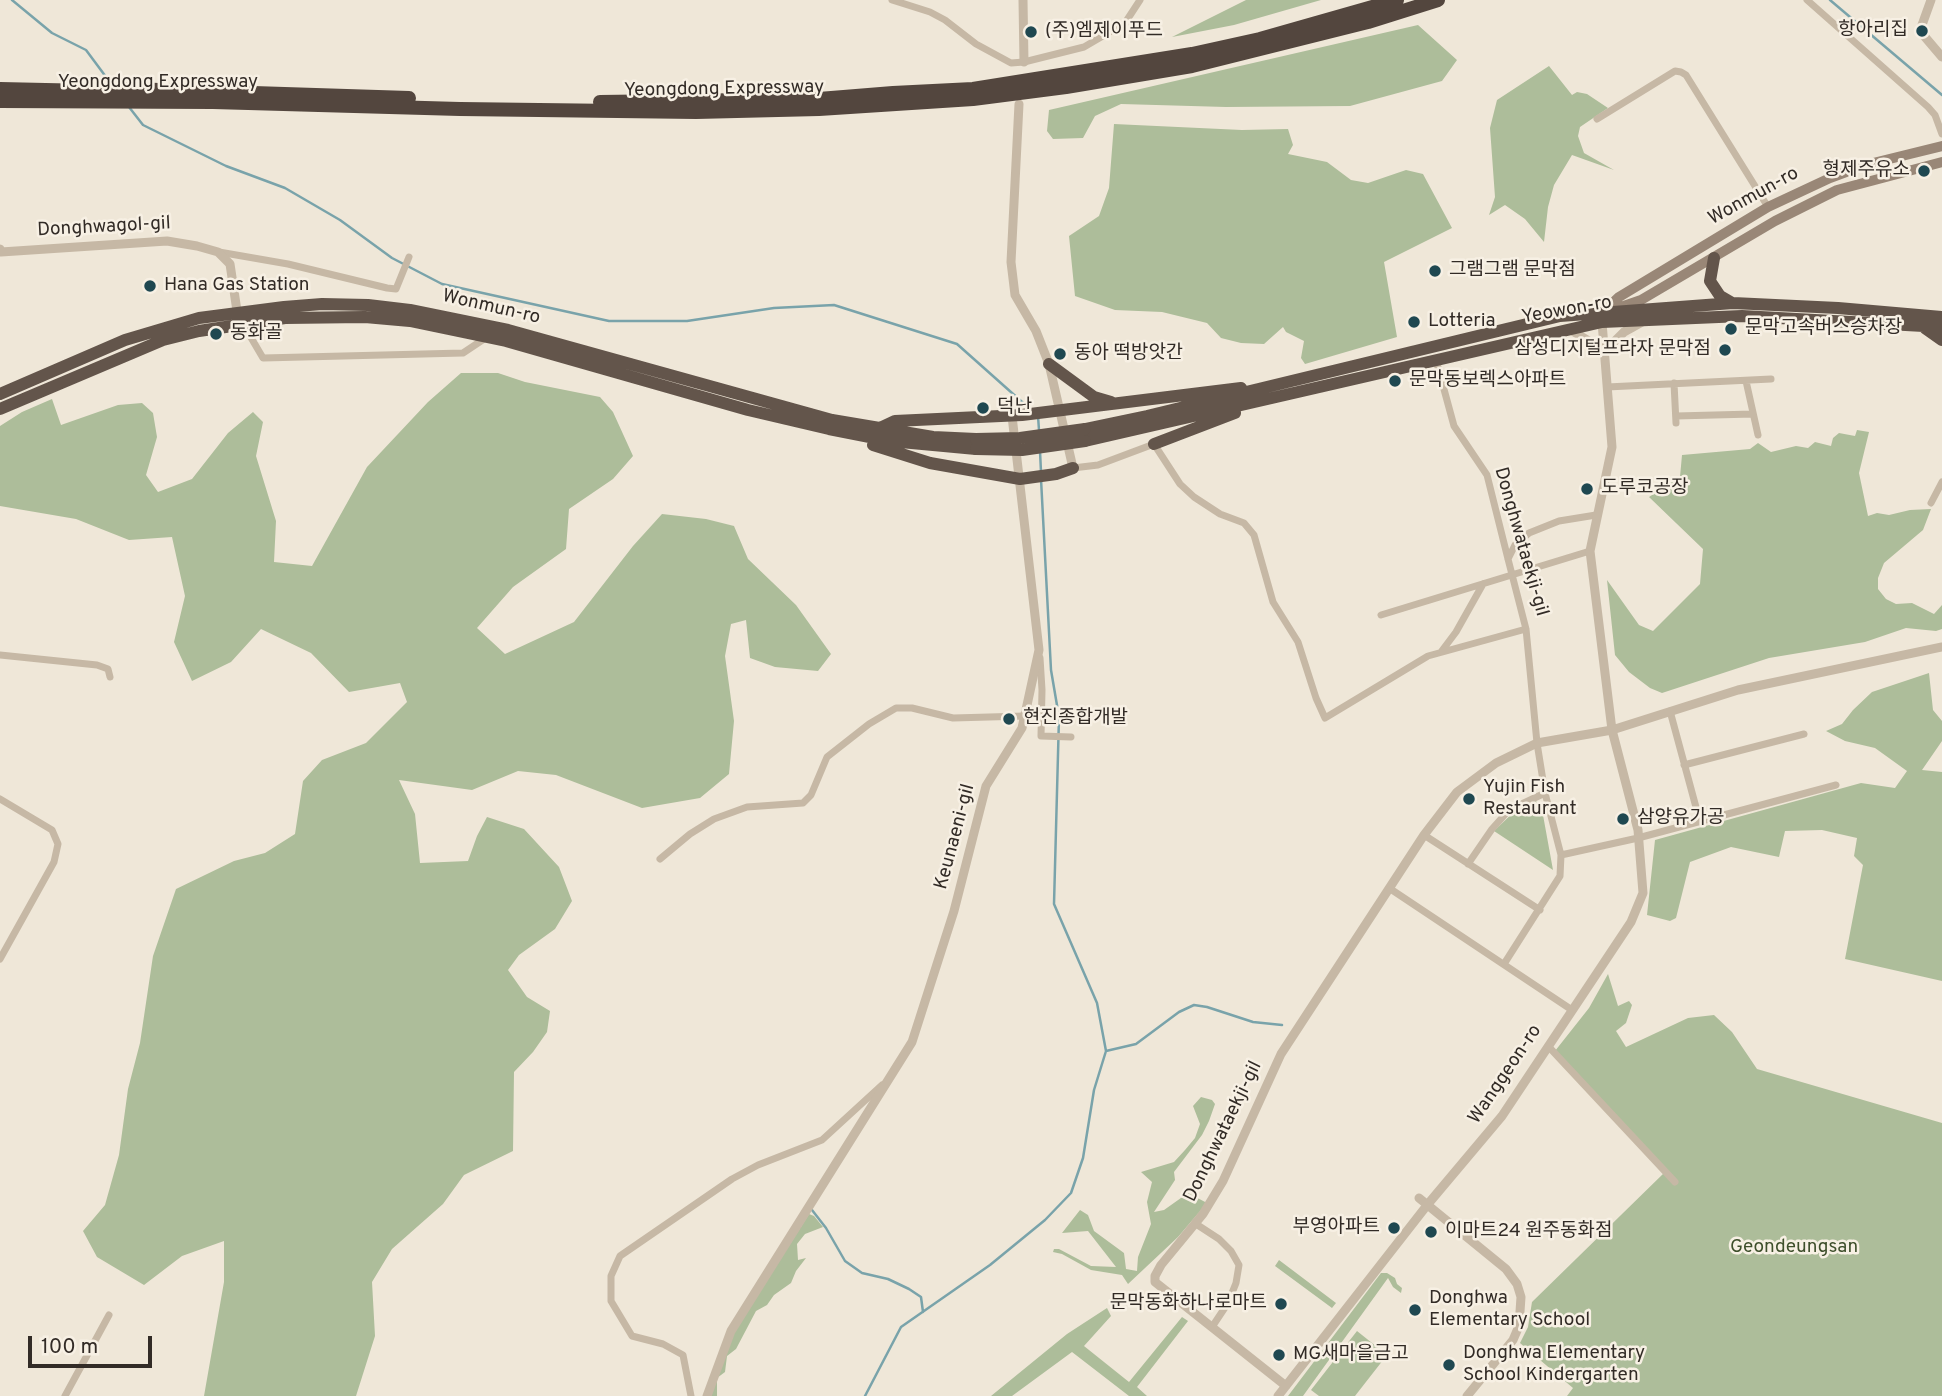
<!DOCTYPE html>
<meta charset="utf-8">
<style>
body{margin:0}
#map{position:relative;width:1942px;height:1396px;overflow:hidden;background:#efe7d8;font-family:Overpass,sans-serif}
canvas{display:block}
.scale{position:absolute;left:28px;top:1336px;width:124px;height:32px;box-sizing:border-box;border:4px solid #322b26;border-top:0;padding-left:9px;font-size:21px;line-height:24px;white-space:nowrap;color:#322b26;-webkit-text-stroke:5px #f7f0e4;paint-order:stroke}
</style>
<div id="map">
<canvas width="1942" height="1396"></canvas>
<div class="scale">100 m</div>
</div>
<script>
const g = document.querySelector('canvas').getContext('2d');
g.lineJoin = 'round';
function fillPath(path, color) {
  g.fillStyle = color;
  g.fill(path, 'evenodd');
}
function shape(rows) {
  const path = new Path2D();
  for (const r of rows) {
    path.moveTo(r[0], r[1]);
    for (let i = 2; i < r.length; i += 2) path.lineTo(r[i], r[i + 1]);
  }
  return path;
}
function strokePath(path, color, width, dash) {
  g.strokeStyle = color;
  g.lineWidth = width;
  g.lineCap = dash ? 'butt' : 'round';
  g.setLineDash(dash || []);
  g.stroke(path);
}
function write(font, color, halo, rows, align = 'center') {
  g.font = font + ' Overpass,"Noto Sans KR",sans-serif';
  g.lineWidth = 5;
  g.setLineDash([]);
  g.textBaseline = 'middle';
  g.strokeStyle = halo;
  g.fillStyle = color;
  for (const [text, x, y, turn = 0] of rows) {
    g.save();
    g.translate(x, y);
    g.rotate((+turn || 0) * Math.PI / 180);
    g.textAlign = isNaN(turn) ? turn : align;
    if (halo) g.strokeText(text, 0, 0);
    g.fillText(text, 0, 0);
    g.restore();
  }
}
fillPath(shape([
 [1246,0,1321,0,1234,25,1172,37],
 [1418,25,1457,60,1442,81,1350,106,1226,107,1121,104,1095,116,1083,138,1053,139,1047,131,1049,110],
 [1549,66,1572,95,1577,92,1587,94,1608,108,1580,127,1578,136,1584,153,1614,170,1572,155,1554,185,1548,207,1544,242,1525,219,1505,205,1489,215,1495,197,1490,128,1497,100],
 [1114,124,1242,130,1288,129,1293,145,1288,154,1327,162,1351,180,1368,183,1406,170,1423,174,1452,228,1384,262,1397,337,1305,364,1301,358,1304,341,1286,332,1283,327,1264,344,1241,343,1221,338,1207,323,1162,312,1115,310,1075,296,1069,236,1099,216,1109,188],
 [461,373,498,373,525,382,600,397,613,412,633,456,613,479,569,509,566,549,513,587,477,628,505,654,574,622,633,546,662,514,706,519,734,526,748,559,796,605,831,654,818,671,775,667,750,658,746,620,731,624,725,656,734,721,729,774,700,798,642,808,556,775,518,771,472,790,399,780,415,814,420,863,468,861,477,836,487,817,524,829,559,867,572,901,555,929,519,955,508,970,527,997,550,1011,547,1032,533,1052,514,1072,513,1151,464,1175,443,1204,392,1249,372,1282,375,1336,356,1396,204,1396,224,1282,224,1241,182,1256,144,1285,97,1257,83,1231,105,1205,119,1155,128,1089,140,1043,153,956,176,889,234,861,265,853,295,834,303,781,322,760,366,743,407,702,400,683,349,692,311,653,261,629,231,662,192,681,174,642,185,596,172,537,129,540,76,519,0,506,0,426,22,412,52,399,61,425,118,405,142,403,153,413,157,437,146,475,158,492,192,479,228,433,253,412,263,422,256,456,276,521,274,562,312,566,367,467,428,402],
 [1857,430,1869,432,1859,473,1868,516,1877,513,1889,515,1910,510,1931,509,1923,530,1884,563,1878,578,1878,589,1886,599,1896,604,1912,603,1934,614,1942,605,1942,629,1936,631,1906,628,1865,642,1769,658,1662,693,1650,688,1629,672,1615,655,1607,580,1639,625,1653,631,1700,584,1703,549,1649,497,1680,477,1682,455,1750,449,1758,443,1771,452,1796,446,1808,448,1815,442,1831,446,1833,438,1839,433,1855,436],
 [1929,673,1933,710,1942,721,1942,741,1922,770,1942,772,1942,981,1845,959,1863,865,1854,856,1857,838,1822,830,1785,831,1779,857,1731,847,1690,862,1676,918,1670,921,1647,915,1655,840,1861,783,1895,788,1907,771,1875,748,1845,741,1826,731,1842,724,1853,710,1872,692],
 [1535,801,1541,804,1553,870,1494,831,1518,808],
 [1608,974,1618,1006,1629,1001,1632,1005,1626,1023,1616,1031,1626,1047,1688,1018,1714,1015,1732,1032,1757,1069,1942,1123,1942,1396,1567,1396,1573,1388,1520,1343,1528,1327,1532,1302,1665,1172,1555,1051,1589,1008],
 [1201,1097,1212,1100,1215,1104,1209,1121,1202,1135,1174,1172,1175,1180,1154,1212,1164,1210,1188,1193,1207,1203,1178,1237,1128,1284,1122,1275,1091,1270,1062,1254,1053,1252,1054,1249,1059,1249,1091,1266,1116,1267,1088,1231,1062,1233,1080,1210,1088,1215,1094,1231,1124,1253,1126,1269,1137,1271,1138,1257,1151,1224,1147,1202,1152,1182,1141,1172,1174,1162,1185,1150,1195,1138,1200,1124,1193,1106],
 [809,1214,814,1216,823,1227,805,1234,797,1244,798,1260,806,1258,796,1271,791,1283,774,1295,767,1305,756,1311,736,1349,727,1356,725,1372,717,1378,717,1396,707,1396,736,1329],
 [1279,1260,1336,1303,1332,1308,1275,1266],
 [1381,1273,1387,1273,1395,1278,1397,1284,1402,1288,1401,1293,1393,1287,1388,1278,1303,1396,1288,1396],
 [1107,1308,1111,1316,1084,1346,1129,1382,1182,1317,1188,1321,1137,1387,1147,1396,1129,1396,1072,1352,1012,1396,991,1396,1067,1334],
 [1357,1331,1387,1355,1355,1396,1319,1396,1311,1390]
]), '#adbd9a');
strokePath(shape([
 [12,0,52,33,86,50,112,85],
 [1830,0,1942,95],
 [129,107,143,125,226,166,285,188,340,220,392,258,442,284,609,321,687,321,774,308,834,305,957,344,1030,409],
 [1038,416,1039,430],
 [1040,451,1041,472],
 [1106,1051,1136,1044,1179,1012,1194,1005,1207,1007,1253,1022,1282,1025],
 [812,1210,826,1228,845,1261,862,1273,888,1279,909,1289,921,1297,923,1312],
 [865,1396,901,1327,990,1265,1045,1220,1071,1193,1083,1158,1094,1090,1106,1051,1097,1003,1054,904,1059,717,1051,670,1041,479]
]), '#79a3aa', 2.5);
strokePath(shape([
 [892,0,930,12,945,20,976,44,1011,63,1024,62,1084,47,1125,23,1140,0],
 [1807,0,1928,107,1935,115,1942,134],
 [1597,119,1675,71,1681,72,1686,75,1768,207],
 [219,252,288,264,387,288,396,289,409,257],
 [243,324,263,358,463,353,487,337],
 [1436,360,1454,426,1487,475,1508,559,1526,629,1537,743,1545,793,1561,855,1560,876,1504,964],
 [1746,381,1758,435],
 [1674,383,1676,423],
 [1607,387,1771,379],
 [1676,416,1753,414],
 [1073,468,1098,465,1154,444,1180,484,1194,497,1220,514,1244,523,1254,535,1273,602,1298,642,1316,698,1325,718,1428,656,1526,629],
 [1931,503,1942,482],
 [1508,559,1515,545,1529,533,1559,521,1596,515],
 [1381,615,1590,551],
 [1441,652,1456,632,1483,584],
 [0,655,97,665,108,669,110,677],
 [1040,658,1042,690,1041,736,1071,737],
 [1670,711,1700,822],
 [1684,765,1804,734],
 [0,799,52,830,58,844,54,862,0,959],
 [1424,835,1540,910],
 [1561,855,1638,838,1836,785],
 [660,859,690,834,714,819,747,807,803,803,811,795,827,757,869,724,896,708,912,708,953,718,1025,716],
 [1468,864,1492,829,1509,810,1545,793],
 [1389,888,1572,1010],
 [1548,1046,1675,1182],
 [1196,1224,1219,1239,1231,1251,1239,1265,1236,1283,1228,1303,1212,1327],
 [65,1396,109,1315],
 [691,1396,683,1355,663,1344,632,1336,611,1301,611,1276,620,1256,732,1179,758,1165,822,1140,882,1085]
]), '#c6b8a5', 7);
strokePath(shape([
 [1023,0,1024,62],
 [1931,0,1922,25,1925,37,1942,57],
 [1019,104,1011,262,1015,295,1036,331,1049,364,1073,468],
 [0,249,1,252,167,241,197,246,218,252,230,264,237,311],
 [1569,329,1594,344,1603,353,1624,332,1642,322],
 [1419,1198,1506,1269,1517,1284,1521,1297,1519,1326,1513,1340,1467,1396],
 [1286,1386,1155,1282,1155,1276,1161,1265,1203,1214,1223,1181,1281,1054,1424,835,1457,792,1496,763,1537,743,1612,730,1738,690,1942,647],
 [707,1396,731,1331,912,1042,954,911,986,786,1022,728,1039,650,1012,416],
 [1278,1396,1428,1204,1502,1116,1631,922,1643,893,1638,830,1612,730,1590,551,1612,447,1602,322]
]), '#c6b8a5', 9);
strokePath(shape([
 [1615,309,1641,300,1775,221,1837,190,1942,162],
 [1601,314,1619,297,1768,207,1830,178,1865,165,1942,146]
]), '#998777', 10);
strokePath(shape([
 [1714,258,1710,281,1720,296,1732,303],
 [1925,328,1942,340],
 [1049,364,1094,397,1111,402],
 [0,394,125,340,199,318,284,307,322,304,368,305,410,310,508,330,832,420,933,437,976,439],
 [0,409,163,340,199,331,285,318,365,317,410,321,506,341,748,410,829,429,890,441,976,449],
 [878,429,895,421,1022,415,1241,388],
 [1085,429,1147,416,1560,316,1733,303,1838,308,1942,317],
 [1085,441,1602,322,1742,316,1942,327],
 [1154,444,1235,413],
 [873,445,930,463,1020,479,1056,474,1073,468]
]), '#63554b', 12);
strokePath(shape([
 [0,89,91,91,129,89,409,98],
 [0,101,213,102,460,109,696,112,819,109,973,99,1066,87,1192,66,1368,22,1438,0],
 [600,102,819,99,893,93,973,89,1192,54,1260,39,1397,0]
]), '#53463e', 14);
strokePath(shape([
 [976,439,1020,438,1085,429],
 [976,449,1022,450,1085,441]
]), '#63554b', 12);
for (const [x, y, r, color] of [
 [1922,31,7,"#1f4851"],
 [1031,32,7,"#1f4851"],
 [1924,171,7,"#1f4851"],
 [1435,271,7,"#1f4851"],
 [150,286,7,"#1f4851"],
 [1414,322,7,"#1f4851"],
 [1731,329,7,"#1f4851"],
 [216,334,7,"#1f4851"],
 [1725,350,7,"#1f4851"],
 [1060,354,7,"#1f4851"],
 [1395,381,7,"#1f4851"],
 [983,408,7,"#1f4851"],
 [1587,489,7,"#1f4851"],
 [1009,719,7,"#1f4851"],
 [1469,799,7,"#1f4851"],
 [1623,819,7,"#1f4851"],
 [1394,1228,7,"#1f4851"],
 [1431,1232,7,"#1f4851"],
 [1281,1304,7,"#1f4851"],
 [1415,1310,7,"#1f4851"],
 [1279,1355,7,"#1f4851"],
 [1449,1365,7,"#1f4851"]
]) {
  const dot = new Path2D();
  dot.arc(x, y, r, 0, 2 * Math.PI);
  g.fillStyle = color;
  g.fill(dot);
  strokePath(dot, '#f7f0e4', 2.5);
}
write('19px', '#322b26', '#f7f0e4', [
 ["항아리집",1908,31,"right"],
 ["(주)엠제이푸드",1045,32],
 ["형제주유소",1910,171,"right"],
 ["그램그램 문막점",1449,271],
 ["Hana Gas Station",164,286],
 ["Lotteria",1428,322],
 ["문막고속버스승차장",1745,329],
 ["동화골",230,334],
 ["삼성디지털프라자 문막점",1711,350,"right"],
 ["동아 떡방앗간",1074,354],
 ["문막동보렉스아파트",1409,381],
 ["덕난",997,408],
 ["도루코공장",1601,489],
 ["현진종합개발",1023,719],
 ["Yujin Fish",1483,788],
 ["Restaurant",1483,810],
 ["삼양유가공",1637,819],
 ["부영아파트",1380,1228,"right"],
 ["이마트24 원주동화점",1445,1232],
 ["Donghwa",1429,1299],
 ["Elementary School",1429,1321],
 ["문막동화하나로마트",1267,1304,"right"],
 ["Donghwa Elementary",1463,1354],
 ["School Kindergarten",1463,1376],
 ["MG새마을금고",1293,1355]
], 'left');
write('19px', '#322b26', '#f7f0e4', [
 ["Yeongdong Expressway",158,83],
 ["Yeongdong Expressway",724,90,-1],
 ["Wonmun-ro",1754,197,-29],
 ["Donghwagol-gil",104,228,-3],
 ["Wonmun-ro",491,308,13],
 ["Yeowon-ro",1567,311,-10],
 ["Donghwataekji-gil",1520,542,74],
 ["Keunaeni-gil",956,837,-75],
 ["Wanggeon-ro",1506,1075,-56],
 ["Donghwataekji-gil",1224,1132,-64]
]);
write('19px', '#3e4f2b', '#f7f0e4', [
 ["Geondeungsan",1794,1248]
]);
</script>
